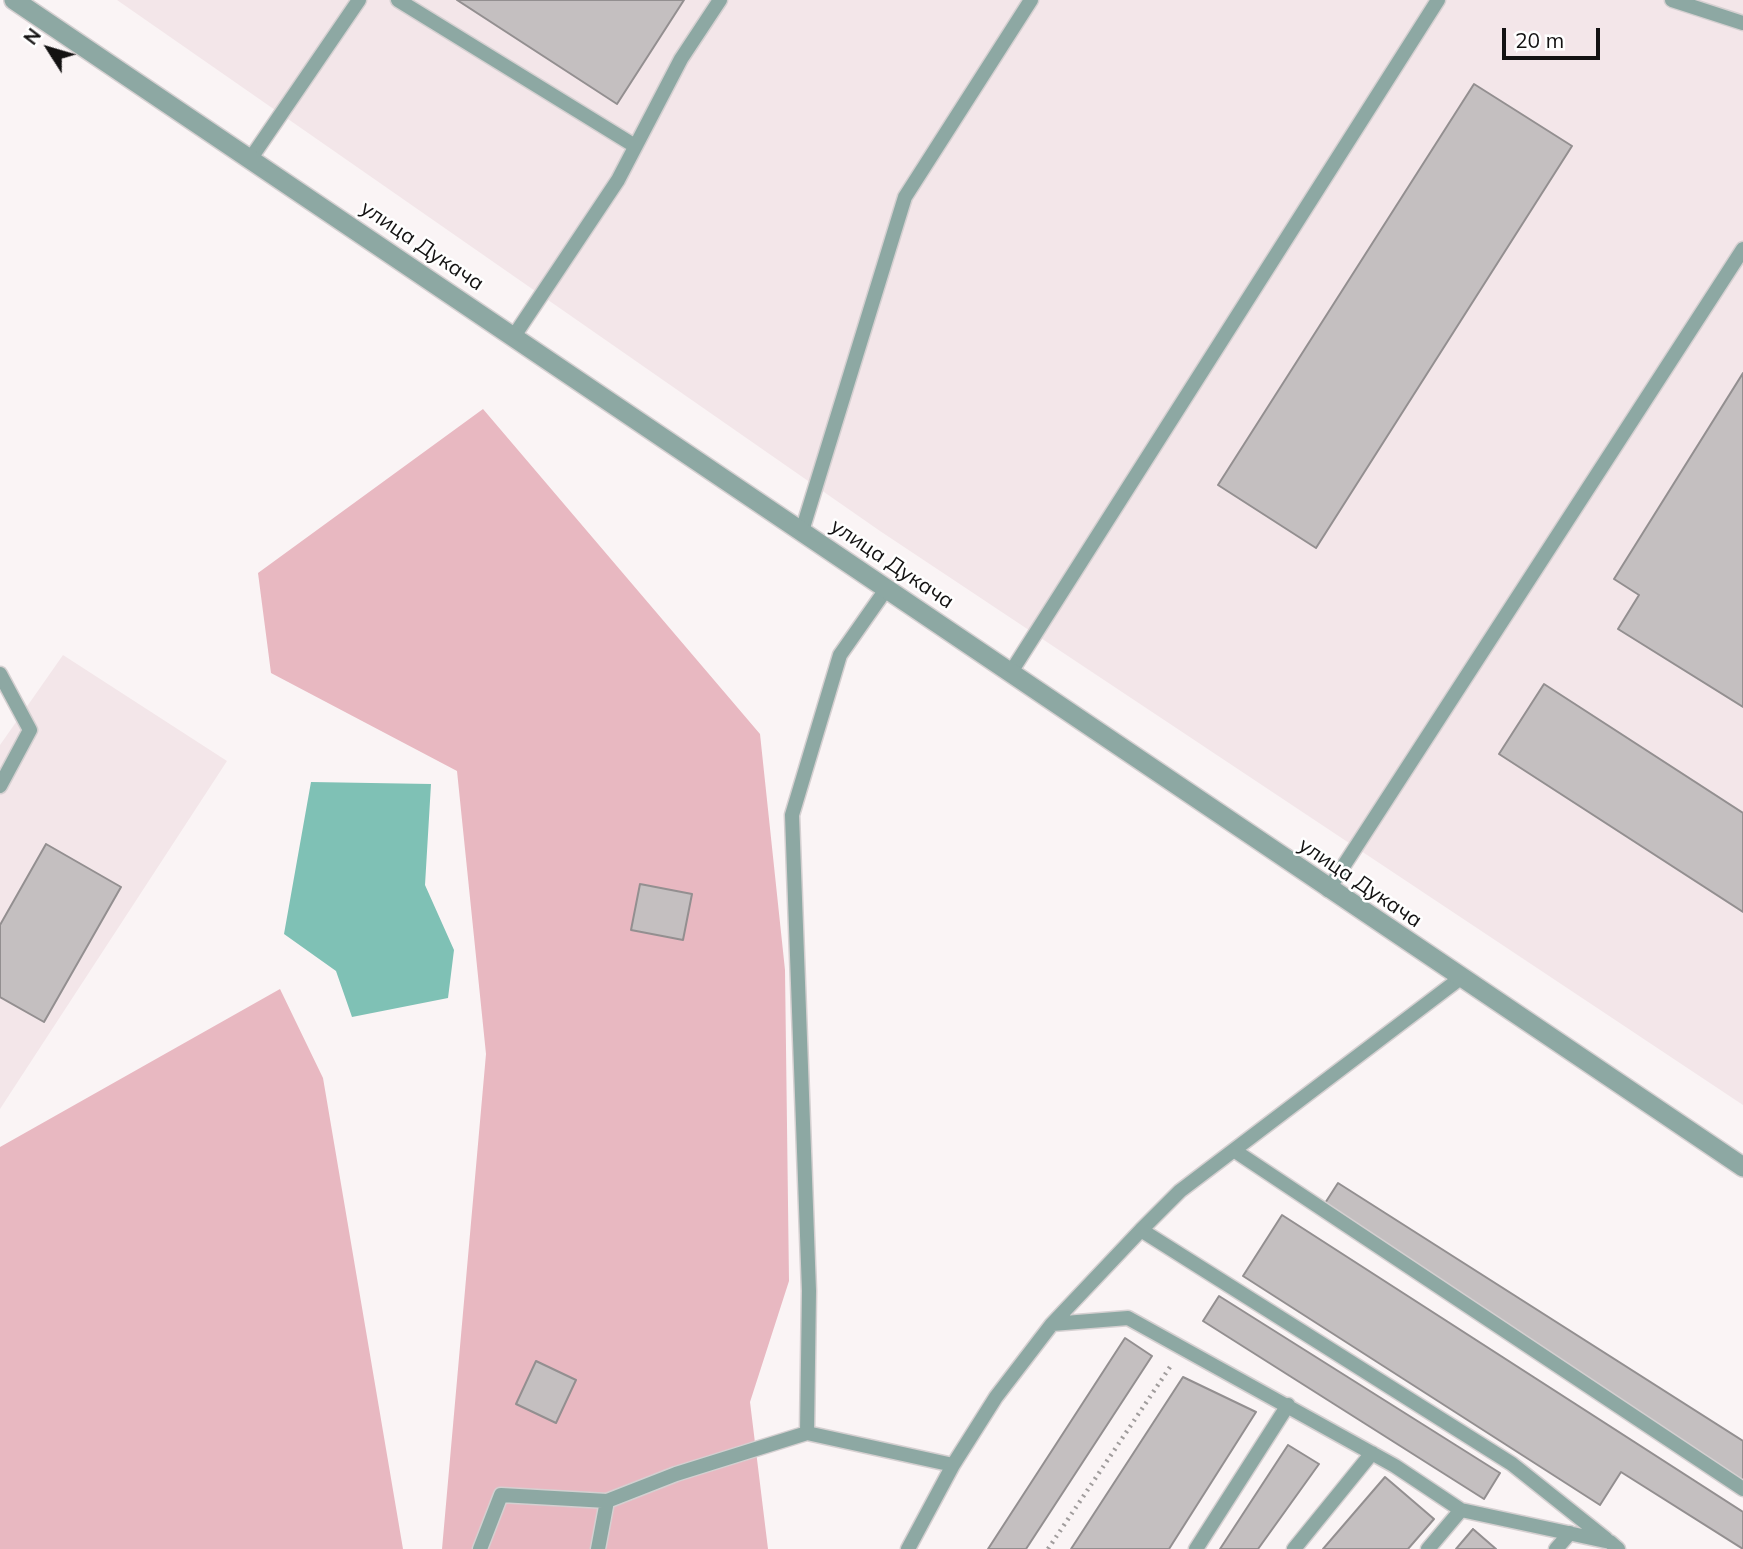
<!DOCTYPE html>
<meta charset="utf-8">
<style>
body{margin:0}
#map{position:relative;width:1743px;height:1549px;overflow:hidden;background:#faf4f5;font-family:Mulish,sans-serif}
canvas{display:block}
.north{position:absolute;left:14px;top:14px;width:70px;height:70px;-webkit-text-stroke:5px #fff;paint-order:stroke;rotate:307deg;font-size:19px;font-weight:700;line-height:28px;text-align:center;color:#131212}
.north::after{content:'';display:block;margin:auto;width:24px;height:32px;background:#131212;clip-path:polygon(50% 0,100% 100%,50% 72%,0 100%)}
.scale{position:absolute;left:1502px;top:28px;width:98px;height:32px;box-sizing:border-box;border:4px solid #131212;border-top:0;padding-left:9px;font-size:21px;line-height:24px;white-space:nowrap;color:#131212;-webkit-text-stroke:5px #fff;paint-order:stroke}
</style>
<div id="map">
<canvas width="1743" height="1549"></canvas>
<div class="north">N</div>
<div class="scale">20 m</div>
</div>
<script>
const g = document.querySelector('canvas').getContext('2d');
g.lineJoin = 'round';
function fillPath(path, color) {
  g.fillStyle = color;
  g.fill(path, 'evenodd');
}
function shape(rows) {
  const path = new Path2D();
  for (const r of rows) {
    path.moveTo(r[0], r[1]);
    for (let i = 2; i < r.length; i += 2) path.lineTo(r[i], r[i + 1]);
  }
  return path;
}
function strokePath(path, color, width, dash) {
  g.strokeStyle = color;
  g.lineWidth = width;
  g.lineCap = dash ? 'butt' : 'round';
  g.setLineDash(dash || []);
  g.stroke(path);
}
function write(font, color, halo, rows, align = 'center') {
  g.font = font + ' Mulish,sans-serif';
  g.lineWidth = 5;
  g.setLineDash([]);
  g.textBaseline = 'middle';
  g.strokeStyle = halo;
  g.fillStyle = color;
  for (const [text, x, y, turn = 0] of rows) {
    g.save();
    g.translate(x, y);
    g.rotate((+turn || 0) * Math.PI / 180);
    g.textAlign = isNaN(turn) ? turn : align;
    if (halo) g.strokeText(text, 0, 0);
    g.fillText(text, 0, 0);
    g.restore();
  }
}
fillPath(shape([
 [117,0,1743,0,1743,1105,880,531],
 [63,655,227,761,0,1109,0,745]
]), '#f3e6e9');
fillPath(shape([
 [483,409,760,734,785,970,789,1281,750,1402,768,1549,442,1549,486,1054,457,771,271,673,258,573],
 [280,989,323,1078,403,1549,0,1549,0,1147]
]), '#e8b8c1');
fillPath(shape([
 [311,782,431,784,425,885,454,950,448,998,352,1017,336,971,284,934]
]), '#7fc1b5');
const building = shape([
 [457,0,684,0,617,104,457,0],
 [1474,84,1572,146,1316,548,1218,485,1474,84],
 [1743,373,1743,707,1618,629,1639,595,1614,579,1743,373],
 [1544,684,1743,813,1743,912,1499,754,1544,684],
 [46,844,121,887,44,1022,0,997,0,925,46,844],
 [640,884,692,894,683,940,631,930,640,884],
 [1338,1183,1743,1441,1743,1481,1320,1211,1338,1183],
 [1282,1215,1743,1512,1743,1549,1621,1472,1600,1505,1243,1276,1282,1215],
 [1219,1296,1500,1473,1484,1499,1203,1321,1219,1296],
 [1125,1338,1152,1356,1026,1549,988,1549,1125,1338],
 [536,1361,576,1380,556,1423,516,1404,536,1361],
 [1183,1377,1256,1412,1169,1549,1071,1549,1183,1377],
 [1288,1445,1319,1464,1258,1549,1220,1549,1288,1445],
 [1385,1477,1434,1519,1408,1549,1323,1549,1385,1477],
 [1473,1529,1496,1549,1456,1549,1473,1529]
]);
fillPath(building, '#c4bfc0');
strokePath(building, '#938f90', 2);
const service = shape([
 [398,0,635,146],
 [1672,0,1743,23],
 [251,158,359,0],
 [514,336,618,180,681,59,720,0],
 [802,531,905,197,1031,0],
 [1011,672,1438,0],
 [0,674,30,730,0,786],
 [1328,890,1743,249],
 [1462,977,1180,1191,1141,1230,1512,1464,1606,1539],
 [1235,1151,1743,1489],
 [1052,1324,1141,1230],
 [807,1433,809,1291,792,815,840,655,887,588],
 [480,1549,501,1495,607,1501,676,1474,807,1433,953,1465,996,1397,1052,1324,1128,1318,1395,1466,1461,1510,1610,1542,1618,1549],
 [598,1549,607,1501],
 [908,1549,953,1465],
 [1196,1549,1288,1405],
 [1294,1549,1372,1453],
 [1428,1549,1461,1510],
 [1556,1549,1570,1533]
]);
const minor = shape([
 [14,0,1743,1167]
]);
strokePath(service, '#d5d0d1', 17);
strokePath(minor, '#d5d0d1', 22);
strokePath(shape([
 [1048,1549,1170,1367]
]), '#a09c9c', 4.5, [2, 5]);
strokePath(service, '#8da8a3', 14);
strokePath(minor, '#8da8a3', 19);
write('21px', '#131212', '#fff', [
 ["улица Дукача",422,246,34],
 ["улица Дукача",892,564,34],
 ["улица Дукача",1360,883,34]
]);
</script>
